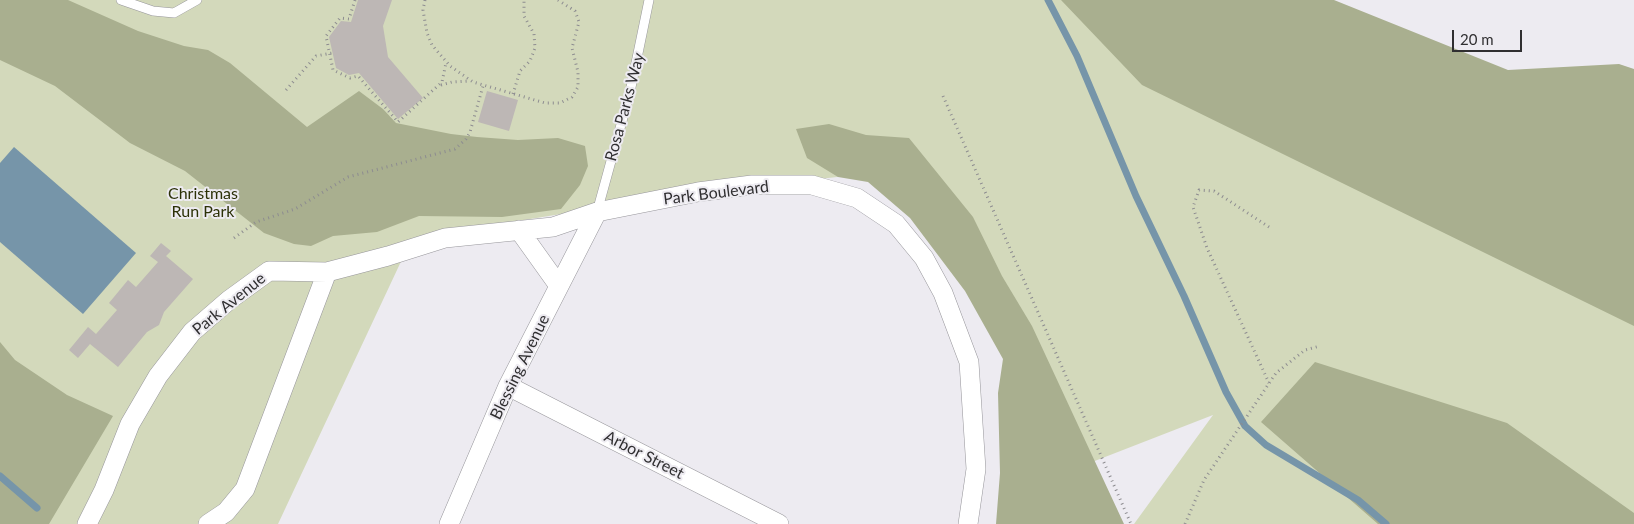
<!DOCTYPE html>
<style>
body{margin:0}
#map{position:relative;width:1634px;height:524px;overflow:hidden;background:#edebf1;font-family:Lato,sans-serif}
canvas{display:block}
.scale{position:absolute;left:1452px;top:30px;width:70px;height:22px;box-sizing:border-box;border:2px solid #302f31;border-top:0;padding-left:6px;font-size:15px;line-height:18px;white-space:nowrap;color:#302f31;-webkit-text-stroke:4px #edebf1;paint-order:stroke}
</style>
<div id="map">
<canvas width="1634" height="524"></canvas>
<div class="scale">20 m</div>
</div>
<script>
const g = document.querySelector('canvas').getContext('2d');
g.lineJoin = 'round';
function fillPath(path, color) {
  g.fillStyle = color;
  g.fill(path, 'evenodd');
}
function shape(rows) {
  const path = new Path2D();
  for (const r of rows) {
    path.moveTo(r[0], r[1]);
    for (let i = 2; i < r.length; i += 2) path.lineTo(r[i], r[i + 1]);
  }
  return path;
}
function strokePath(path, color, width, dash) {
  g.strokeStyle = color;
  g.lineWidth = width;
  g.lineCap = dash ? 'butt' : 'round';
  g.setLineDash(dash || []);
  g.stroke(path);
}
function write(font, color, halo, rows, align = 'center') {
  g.font = font + ' Lato,sans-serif';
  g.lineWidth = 4;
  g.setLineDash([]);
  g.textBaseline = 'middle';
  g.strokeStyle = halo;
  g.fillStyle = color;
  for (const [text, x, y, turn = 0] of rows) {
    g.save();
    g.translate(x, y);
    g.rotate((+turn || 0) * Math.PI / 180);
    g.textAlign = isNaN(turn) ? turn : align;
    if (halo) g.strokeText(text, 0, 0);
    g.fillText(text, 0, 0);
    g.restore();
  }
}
fillPath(shape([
 [0,0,1225,0,1634,181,1634,524,1134,524,1213,415,1087,464,893,171,698,192,412,238,278,524,9,524,0,502]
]), '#d3d9bb');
fillPath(shape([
 [0,0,68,0,138,31,184,46,208,50,230,63,307,127,359,91,383,109,396,123,451,134,477,137,518,140,558,138,585,146,588,166,580,185,561,209,502,217,419,216,377,232,333,236,311,246,294,244,264,233,185,171,130,143,55,86,0,60],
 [1061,0,1334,0,1508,70,1619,64,1634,69,1634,326,1142,85],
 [829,124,866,135,909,138,973,217,1002,276,1032,326,1124,524,996,524,1000,473,998,393,1003,359,965,291,910,218,868,182,838,177,807,158,796,129],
 [0,342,15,360,67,395,113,416,49,524,0,524],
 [1315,362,1507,423,1634,513,1634,524,1378,524,1261,422]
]), '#a9af8f');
fillPath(shape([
 [14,147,136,253,83,314,0,242,0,163]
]), '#7695a9');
strokePath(shape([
 [1048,0,1077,56,1136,196,1184,296,1226,392,1245,426,1266,445,1358,500,1386,524],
 [0,476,37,508]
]), '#7695a9', 7);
fillPath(shape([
 [358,0,392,0,383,26,388,57,423,98,398,119,359,73,349,75,336,68,329,37,341,21,351,22],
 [487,91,518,100,509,131,478,122],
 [161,243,171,251,166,256,193,279,164,312,159,325,147,332,118,367,90,344,78,358,69,350,88,327,96,334,117,310,109,303,128,280,136,287,158,262,150,256]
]), '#bdb7b5');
const lane = shape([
 [121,0,153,11,174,13,197,0],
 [597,212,630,92,649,0]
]);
const street = shape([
 [519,230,559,286],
 [508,386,779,524],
 [87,524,104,490,130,424,158,376,192,332,229,300,269,271,327,272,388,256,445,238,553,227,597,212,698,192,752,185,812,185,857,198,896,224,924,258,943,293,969,362,976,469,968,524],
 [208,524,226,512,245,489,327,272],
 [449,524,508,386,597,212]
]);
strokePath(lane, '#97969b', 10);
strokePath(street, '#97969b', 20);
strokePath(shape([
 [355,0,349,19,340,18,326,36,333,70,350,78,358,76,398,122,442,82,446,63],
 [425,0,423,10,427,33,432,45,450,66,473,82,545,103,560,103,572,97,578,87,578,72,572,48,579,22,575,11,558,0],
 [441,85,452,82,469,81],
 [286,90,316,56,332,53],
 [513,94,520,71,530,61,535,48,534,34,524,16,524,0],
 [943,96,1131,524],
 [1269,227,1214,191,1199,190,1193,207,1207,248,1269,383],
 [234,238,256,222,295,209,348,177,455,149,466,139,470,132,483,86],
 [1185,524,1204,480,1276,373,1305,350,1320,346]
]), '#8d8c90', 3, [1, 4]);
strokePath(lane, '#fff', 9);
strokePath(street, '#fff', 19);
write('16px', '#302f31', '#edebf1', [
 ["Rosa Parks Way",625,107,-75],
 ["Park Boulevard",716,193,-7],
 ["Park Avenue",229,304,-39],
 ["Blessing Avenue",520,367,-64],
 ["Arbor Street",644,455,27]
]);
write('16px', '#2c3107', '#edebf1', [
 ["Christmas",203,194],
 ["Run Park",203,212]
]);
</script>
